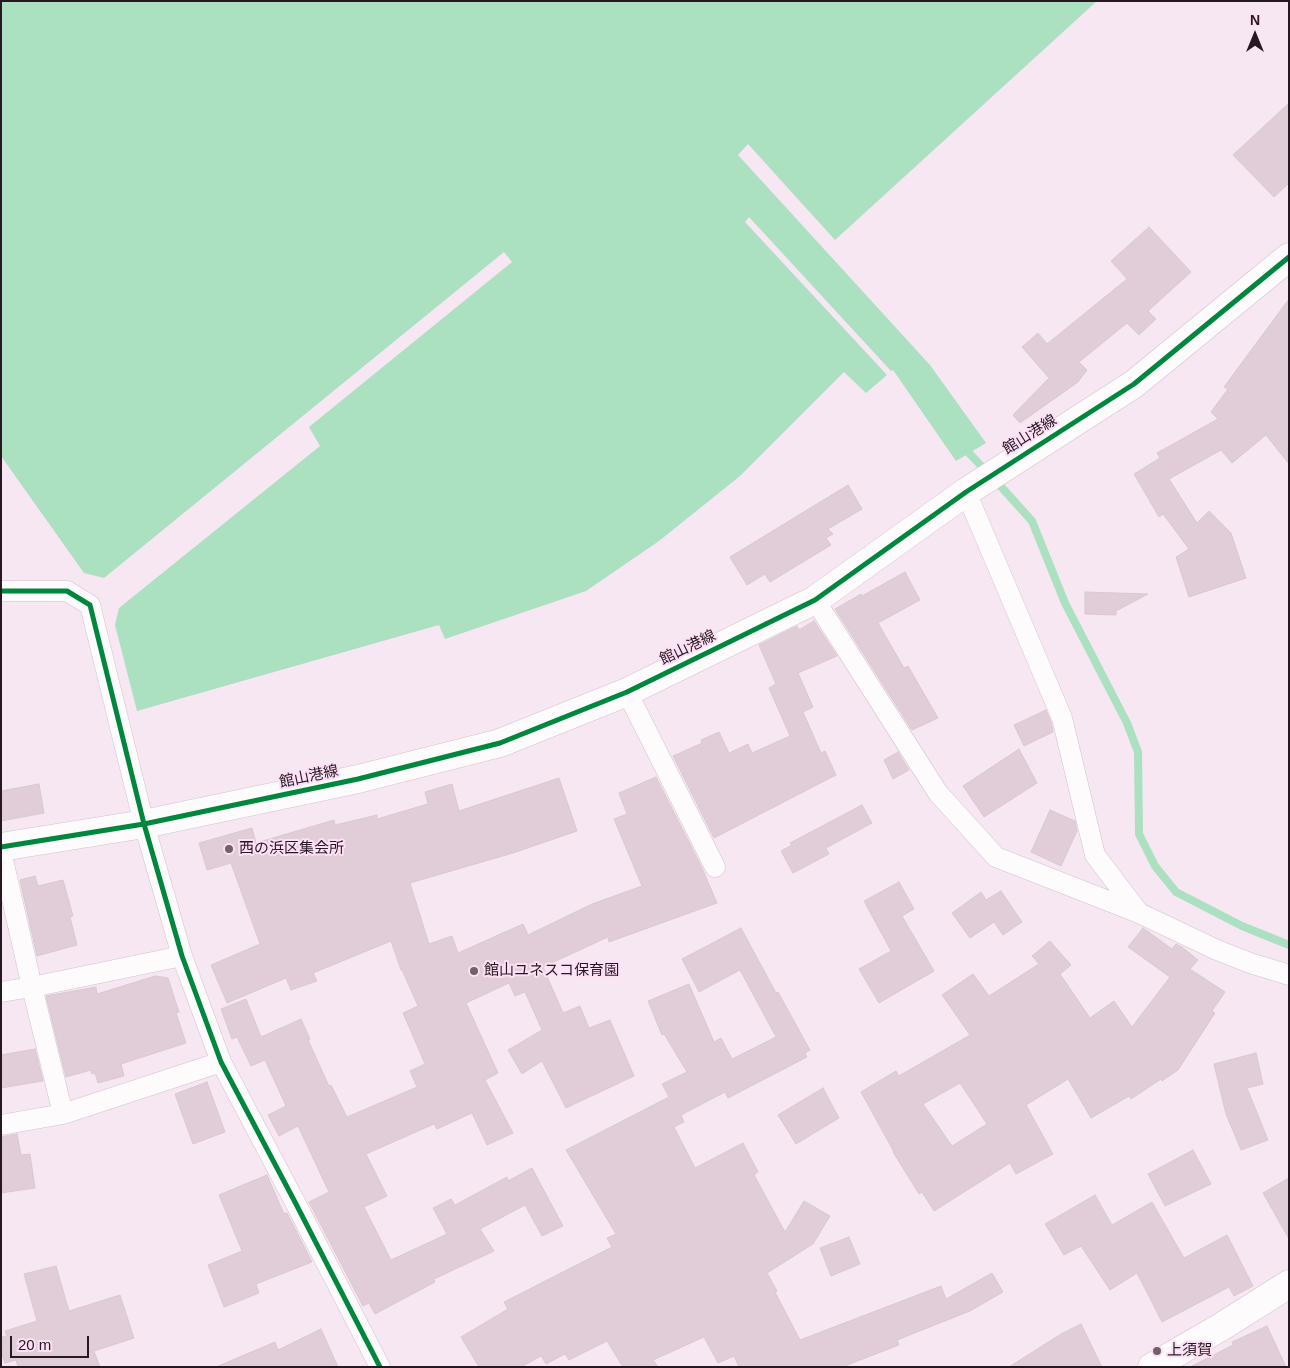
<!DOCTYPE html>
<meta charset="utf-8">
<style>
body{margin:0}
#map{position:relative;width:1290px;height:1368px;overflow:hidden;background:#f7e7f2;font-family:Arial,sans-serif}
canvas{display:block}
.frame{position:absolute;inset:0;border:2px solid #271923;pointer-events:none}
.north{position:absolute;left:1230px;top:10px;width:50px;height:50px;-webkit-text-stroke:4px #fee0f5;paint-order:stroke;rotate:0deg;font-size:14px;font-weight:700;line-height:20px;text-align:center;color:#271923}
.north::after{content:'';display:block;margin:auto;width:18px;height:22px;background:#271923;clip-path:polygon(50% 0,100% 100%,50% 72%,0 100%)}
.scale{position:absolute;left:10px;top:1336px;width:79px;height:22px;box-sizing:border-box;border:2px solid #271923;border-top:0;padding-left:6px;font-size:15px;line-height:18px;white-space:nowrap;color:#271923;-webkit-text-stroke:4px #fee0f5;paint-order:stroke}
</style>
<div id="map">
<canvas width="1290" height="1368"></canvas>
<div class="frame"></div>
<div class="north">N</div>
<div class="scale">20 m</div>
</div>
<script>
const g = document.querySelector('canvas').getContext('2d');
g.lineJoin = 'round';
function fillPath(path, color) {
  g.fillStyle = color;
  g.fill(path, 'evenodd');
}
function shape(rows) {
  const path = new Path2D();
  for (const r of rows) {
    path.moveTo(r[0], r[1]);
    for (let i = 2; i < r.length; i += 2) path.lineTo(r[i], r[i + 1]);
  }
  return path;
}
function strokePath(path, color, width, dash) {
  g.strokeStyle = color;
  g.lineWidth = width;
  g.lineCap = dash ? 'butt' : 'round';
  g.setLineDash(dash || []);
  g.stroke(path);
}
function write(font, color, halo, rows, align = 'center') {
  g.font = font + ' Arial,"Noto Sans JP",sans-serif';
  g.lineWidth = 4;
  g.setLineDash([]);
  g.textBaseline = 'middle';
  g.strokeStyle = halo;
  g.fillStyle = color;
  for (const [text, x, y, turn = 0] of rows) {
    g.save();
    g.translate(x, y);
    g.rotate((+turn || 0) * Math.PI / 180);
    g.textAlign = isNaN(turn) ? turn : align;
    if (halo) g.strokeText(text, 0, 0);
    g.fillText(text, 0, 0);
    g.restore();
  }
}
fillPath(shape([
 [1,1,1097,1,835,240,748,144,738,155,930,365,986,443,956,461,893,370,891,371,749,217,745,222,887,375,866,393,844,372,740,476,659,541,586,591,445,639,439,625,137,711,115,625,119,608,320,446,309,427,512,262,504,252,104,578,84,573,1,456]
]), '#abe0c1');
strokePath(shape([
 [969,453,987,472],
 [995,480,1032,521,1065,603,1127,723,1138,752,1139,834,1155,866,1176,892,1242,926,1289,945]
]), '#abe0c1', 8);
const building = shape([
 [1289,103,1289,183,1274,197,1233,155,1289,103],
 [1149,227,1191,272,1148,311,1156,319,1139,335,1127,323,1079,362,1087,370,1078,382,1020,423,1013,415,1049,378,1022,347,1038,333,1047,344,1127,279,1111,261,1149,227],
 [1289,299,1289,464,1266,435,1232,463,1221,450,1169,479,1197,523,1209,511,1231,533,1246,578,1189,597,1176,557,1189,549,1163,514,1159,517,1134,474,1160,458,1157,453,1218,419,1211,412,1228,389,1224,387,1289,299],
 [848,485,862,509,828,529,833,534,826,538,831,545,770,582,765,574,747,585,730,557,848,485],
 [905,572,920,600,878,623,904,668,908,666,938,718,912,730,835,609,861,594,862,596,905,572],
 [1085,592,1148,594,1116,611,1116,615,1085,614,1085,592],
 [814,621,837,656,798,673,813,707,803,712,821,753,825,751,836,775,714,838,673,756,702,743,701,740,719,732,729,753,748,744,752,753,790,736,769,688,776,684,759,645,797,626,799,630,814,621],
 [1046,710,1051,722,1053,732,1024,746,1014,725,1046,710],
 [1019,749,1037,783,984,817,963,786,1019,749],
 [898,752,909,770,893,779,884,760,898,752],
 [656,777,702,868,717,903,609,942,608,937,543,967,563,1013,580,1006,589,1028,610,1020,634,1076,566,1108,542,1061,522,1074,508,1050,542,1030,525,992,515,996,509,983,466,1003,498,1073,485,1080,513,1133,487,1145,472,1113,437,1129,434,1124,366,1154,387,1196,364,1207,391,1260,447,1234,433,1208,451,1199,455,1205,507,1177,508,1181,532,1168,563,1226,542,1236,525,1205,480,1229,494,1251,434,1279,435,1282,375,1314,369,1303,363,1306,309,1202,329,1192,298,1126,279,1136,268,1115,286,1106,265,1060,251,1066,237,1037,232,1039,221,1009,246,999,261,1037,301,1019,310,1039,308,1040,329,1086,331,1085,347,1117,417,1087,410,1071,425,1064,403,1013,418,1006,402,970,401,970,391,941,313,973,317,981,291,990,286,978,227,1003,211,965,260,944,231,863,207,870,199,843,252,828,256,843,334,820,335,825,377,815,377,819,428,804,425,792,452,784,459,811,559,778,577,831,513,853,410,883,429,944,452,936,458,953,523,924,528,935,592,904,642,886,614,819,627,814,619,793,656,777],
 [39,784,44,813,1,821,1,791,39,784],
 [862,805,872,823,826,848,829,854,793,873,781,851,792,845,790,843,862,805],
 [1050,810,1075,821,1077,831,1061,866,1031,852,1050,810],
 [35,876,38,886,63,880,73,916,70,917,77,945,37,956,20,880,35,876],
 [899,882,914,909,902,916,934,971,879,1003,859,969,891,951,864,901,899,882],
 [1001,891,1022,922,1003,935,994,922,970,938,952,913,981,892,986,900,1001,891],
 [741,928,776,993,778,992,810,1050,805,1053,807,1057,728,1098,725,1092,681,1115,684,1122,674,1127,695,1168,743,1143,758,1172,754,1175,785,1232,804,1201,830,1216,813,1244,767,1273,777,1291,775,1292,800,1340,941,1286,946,1299,992,1273,1003,1292,970,1311,897,1340,899,1345,842,1367,739,1367,734,1356,718,1363,704,1337,653,1360,658,1367,623,1367,607,1341,569,1360,565,1354,546,1364,541,1356,521,1367,479,1367,461,1337,508,1309,504,1302,612,1247,607,1238,616,1234,566,1150,669,1097,662,1084,687,1072,664,1034,662,1035,648,1001,689,984,714,1042,721,1038,732,1059,776,1037,740,970,699,992,682,959,741,928],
 [1143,928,1172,949,1176,944,1182,947,1198,960,1190,969,1225,992,1212,1011,1215,1013,1178,1070,1162,1081,1161,1079,1131,1099,1129,1096,1091,1118,1068,1079,1026,1105,1053,1154,1016,1174,1010,1163,934,1211,922,1192,919,1194,893,1152,894,1152,861,1092,896,1071,899,1076,970,1035,942,995,973,974,989,996,1039,964,1032,956,1050,941,1071,965,1060,974,1090,1018,1114,1001,1132,1027,1170,977,1128,947,1143,928],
 [960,1083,987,1124,952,1146,923,1104,960,1083],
 [155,976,168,978,179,1012,176,1013,186,1043,121,1064,124,1076,98,1083,95,1073,92,1074,91,1070,66,1077,46,996,96,987,97,994,155,976],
 [35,1049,43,1081,1,1088,1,1055,35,1049],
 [1256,1053,1263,1084,1247,1088,1268,1140,1241,1150,1226,1114,1214,1064,1256,1053],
 [207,1082,225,1132,193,1144,175,1094,207,1082],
 [823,1088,839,1118,796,1144,778,1115,823,1088],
 [17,1134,21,1155,30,1154,35,1188,1,1193,1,1137,17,1134],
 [1193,1150,1211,1184,1165,1206,1148,1174,1193,1150],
 [267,1175,284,1214,287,1213,312,1262,256,1284,259,1293,224,1307,208,1265,242,1251,219,1195,267,1175],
 [1289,1178,1289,1239,1263,1193,1289,1178],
 [1095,1195,1112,1225,1152,1202,1184,1258,1227,1235,1253,1286,1234,1296,1229,1287,1162,1322,1137,1273,1110,1290,1081,1246,1064,1255,1045,1224,1095,1195],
 [849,1237,860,1264,831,1276,820,1248,849,1237],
 [56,1266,69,1311,120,1295,134,1338,94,1351,100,1367,18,1367,16,1360,5,1363,1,1353,1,1337,7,1336,5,1331,37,1321,24,1274,56,1266],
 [1081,1324,1102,1367,1009,1367,1061,1334,1081,1324],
 [1267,1326,1286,1367,1190,1367,1233,1345,1232,1342,1267,1326],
 [321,1329,338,1367,216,1367,275,1342,278,1350,321,1329]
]);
fillPath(building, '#e1cdd7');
strokePath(building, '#d8c8d0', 1);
const street = shape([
 [966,492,1062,718,1095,855,1139,913],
 [1,591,67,591,90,605,144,824,182,956,221,1062,296,1204,380,1367],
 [815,600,938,793,996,857,1139,913,1217,950,1250,963,1289,975],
 [627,692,715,867],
 [1,851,32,987,63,1114],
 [1,992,32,987,182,956],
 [1,1125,63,1114,221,1062]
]);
const secondary = shape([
 [1,847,144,824,358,779,500,743,627,692,815,600,966,492,1134,384,1289,257],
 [1152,1367,1221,1327,1289,1284]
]);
strokePath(street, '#d0c2cc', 21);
strokePath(secondary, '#d0c2cc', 29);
strokePath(street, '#fefbfd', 20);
strokePath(secondary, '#fefbfd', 28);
strokePath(shape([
 [1,591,67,591,90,605,144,824,182,956,221,1062,296,1204,380,1367],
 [1,847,144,824,358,779,500,743,627,692,815,600,966,492,1134,384,1289,257]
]), '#00873e', 5);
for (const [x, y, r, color] of [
 [229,849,5,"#70616b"],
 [474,971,5,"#70616b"],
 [1157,1351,5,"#70616b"]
]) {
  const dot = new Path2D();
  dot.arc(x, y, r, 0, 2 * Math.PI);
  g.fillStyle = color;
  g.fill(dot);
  strokePath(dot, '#fee0f5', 2);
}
write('15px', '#271923', '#fee0f5', [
 ["館山港線",1030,435,-32],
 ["館山港線",688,648,-26],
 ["館山港線",309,777,-12]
]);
write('15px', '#271923', '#fee0f5', [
 ["西の浜区集会所",239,849],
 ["館山ユネスコ保育園",484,971],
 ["上須賀",1167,1351]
], 'left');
</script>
